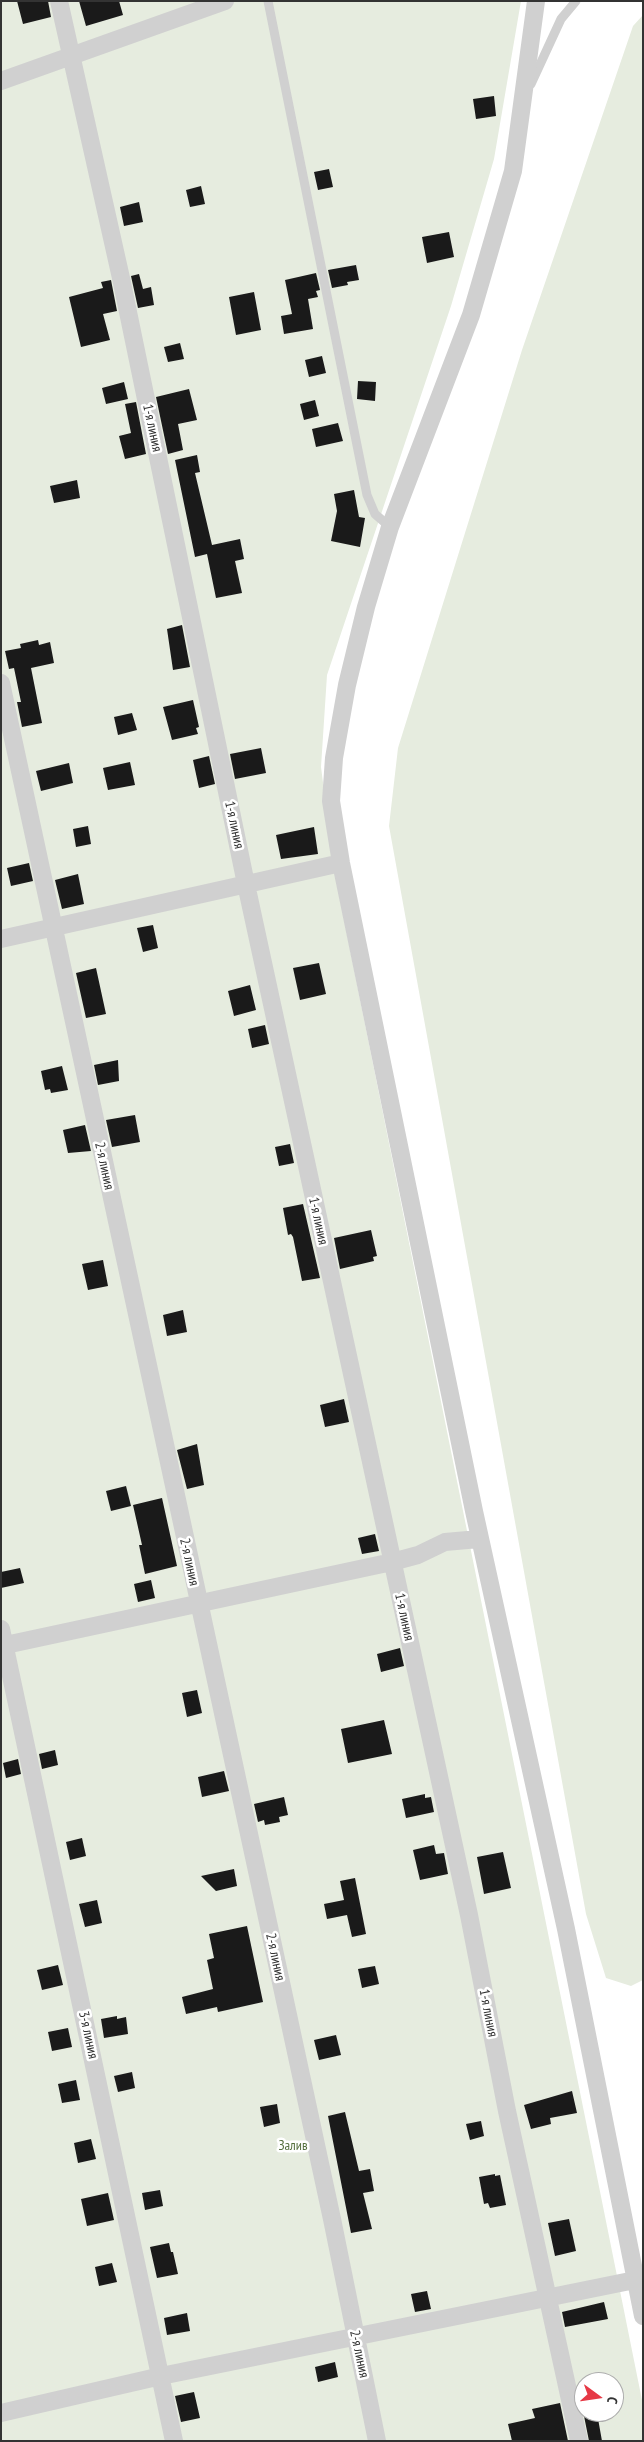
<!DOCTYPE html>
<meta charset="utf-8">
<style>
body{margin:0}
#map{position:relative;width:644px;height:2442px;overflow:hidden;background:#fff;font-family:"PT Sans Narrow",sans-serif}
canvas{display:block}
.frame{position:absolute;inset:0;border:2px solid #333;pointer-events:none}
.north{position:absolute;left:574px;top:2372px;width:50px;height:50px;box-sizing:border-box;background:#fff;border:1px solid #adadad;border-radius:50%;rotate:104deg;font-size:14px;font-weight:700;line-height:20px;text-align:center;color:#333}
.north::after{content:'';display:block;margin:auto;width:18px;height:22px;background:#e63946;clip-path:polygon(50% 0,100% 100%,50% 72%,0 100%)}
</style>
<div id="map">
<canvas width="644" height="2442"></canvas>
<div class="frame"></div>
<div class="north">С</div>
</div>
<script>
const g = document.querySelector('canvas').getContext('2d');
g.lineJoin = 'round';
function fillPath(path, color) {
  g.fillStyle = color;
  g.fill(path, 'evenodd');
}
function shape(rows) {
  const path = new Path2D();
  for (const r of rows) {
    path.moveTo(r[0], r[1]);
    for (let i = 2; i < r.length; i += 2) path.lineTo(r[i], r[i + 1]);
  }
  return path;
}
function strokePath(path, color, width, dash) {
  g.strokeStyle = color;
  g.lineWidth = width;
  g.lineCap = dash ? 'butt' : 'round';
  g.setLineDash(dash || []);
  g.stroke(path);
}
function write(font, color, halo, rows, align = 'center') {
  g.font = font + ' "PT Sans Narrow",sans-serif';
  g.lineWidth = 5;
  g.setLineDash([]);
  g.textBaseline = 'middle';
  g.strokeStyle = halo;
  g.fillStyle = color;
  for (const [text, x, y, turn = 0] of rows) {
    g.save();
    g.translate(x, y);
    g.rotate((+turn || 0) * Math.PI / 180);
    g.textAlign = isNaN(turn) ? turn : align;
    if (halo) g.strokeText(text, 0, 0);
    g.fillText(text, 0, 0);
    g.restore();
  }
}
fillPath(shape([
 [1,1,521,1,494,159,451,306,327,675,321,767,335,875,643,2405,643,2441,1,2441],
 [584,2382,614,2382,614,2412,584,2412],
 [643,15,643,1980,631,1986,606,1978,586,1914,389,826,398,748,522,350,633,26]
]), '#e6ecdf');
fillPath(shape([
 [17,1,48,1,51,17,23,24],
 [79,1,119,1,123,15,86,26],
 [494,96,496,116,476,119,473,99],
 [329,169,333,187,318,190,314,172],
 [201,186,205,204,190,207,186,190],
 [139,202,143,222,124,226,120,207],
 [449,232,454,257,427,263,422,237],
 [356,265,359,280,347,282,348,285,332,288,328,270],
 [316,273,320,290,316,291,318,297,308,299,313,329,284,334,281,316,292,314,285,280],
 [139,274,143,289,151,287,154,305,138,308,131,276],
 [111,280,117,311,103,314,110,340,81,347,69,297,103,288,101,282],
 [254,292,261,330,236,335,229,297],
 [180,343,184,359,168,362,164,347],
 [322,356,326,373,309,377,305,360],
 [358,381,376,382,375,401,357,399],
 [124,382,128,399,106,404,102,388],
 [189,389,197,420,178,424,183,450,168,454,156,397],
 [315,400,319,416,304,420,300,404],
 [136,402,146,454,125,459,119,436,131,433,125,404],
 [338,423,343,441,316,447,312,429],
 [197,455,200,472,195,473,212,545,240,539,244,559,235,561,242,593,216,598,207,554,195,557,175,460],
 [77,480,80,498,54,503,50,486],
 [354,490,359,517,365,518,360,547,331,541,337,511,334,494],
 [182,625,190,667,173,670,167,629],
 [38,640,39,645,50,642,54,663,31,668,42,723,22,727,17,702,21,702,14,668,9,669,5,651,21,648,20,644],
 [193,700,199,727,196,728,198,734,172,740,163,707],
 [132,713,137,730,118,735,114,717],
 [261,748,266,773,235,779,230,754],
 [209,756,215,784,199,788,193,760],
 [130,762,135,785,108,790,103,768],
 [69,763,73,783,41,791,36,771],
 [88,826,91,844,76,847,73,829],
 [314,827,318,854,281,859,276,835],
 [29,863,33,881,11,886,7,868],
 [78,874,84,904,62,909,55,880],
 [153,925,158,948,143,952,137,928],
 [319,963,326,994,300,1000,293,968],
 [96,968,106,1014,86,1018,76,973],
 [250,985,256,1010,234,1016,228,991],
 [265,1025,269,1044,252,1048,248,1029],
 [118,1060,119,1081,98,1085,94,1065],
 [62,1066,68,1090,51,1093,50,1089,45,1090,41,1071],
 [135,1115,140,1142,112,1147,106,1120],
 [85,1125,91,1151,68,1153,63,1130],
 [290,1144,294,1163,279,1166,275,1147],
 [303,1204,320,1278,302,1281,293,1237,291,1234,288,1235,283,1208],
 [371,1230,377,1256,373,1257,374,1261,340,1269,334,1238],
 [103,1260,108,1286,88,1290,82,1264],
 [183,1310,187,1332,167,1336,163,1315],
 [344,1399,349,1422,325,1427,320,1405],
 [197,1444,204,1485,187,1489,177,1450],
 [126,1486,131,1506,111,1511,106,1491],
 [162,1498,177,1566,145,1574,139,1545,142,1545,133,1505],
 [375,1534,379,1551,362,1554,358,1538],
 [20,1568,24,1583,1,1588,1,1572],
 [151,1580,155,1598,138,1602,134,1584],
 [400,1648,404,1666,381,1672,377,1654],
 [197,1690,202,1713,187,1717,182,1693],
 [384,1720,392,1754,348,1763,341,1729],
 [55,1750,58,1765,42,1769,39,1754],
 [18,1759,21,1774,6,1778,3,1763],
 [224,1771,229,1791,202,1797,198,1777],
 [425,1794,425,1798,431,1797,434,1812,406,1818,402,1799],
 [284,1797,288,1815,279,1817,280,1822,265,1825,264,1820,258,1822,254,1804],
 [82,1838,86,1856,70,1860,66,1842],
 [434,1845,436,1854,444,1853,448,1874,420,1880,413,1850],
 [503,1852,511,1888,484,1894,477,1857],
 [234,1869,237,1886,216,1891,201,1876],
 [355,1878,366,1934,352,1937,347,1915,327,1919,324,1904,344,1900,340,1881],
 [97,1900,102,1923,85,1927,79,1904],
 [247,1926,263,2002,218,2012,217,2007,186,2014,182,1997,213,1989,207,1960,214,1958,209,1934],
 [58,1965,63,1985,42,1990,37,1970],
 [375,1966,379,1984,362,1988,358,1969],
 [117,2016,117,2019,126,2017,128,2034,104,2038,101,2019],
 [68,2028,72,2047,52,2051,48,2032],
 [336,2035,341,2055,319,2060,314,2040],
 [132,2072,135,2088,118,2092,114,2076],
 [76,2080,80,2100,62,2103,58,2084],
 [572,2091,577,2113,550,2118,551,2124,531,2129,524,2105],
 [277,2104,280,2123,264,2127,260,2107],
 [345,2112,359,2171,370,2169,374,2191,363,2193,372,2229,351,2233,328,2116],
 [481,2121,484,2136,470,2140,466,2124],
 [91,2139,96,2159,78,2163,74,2143],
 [495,2174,495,2176,500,2175,506,2205,490,2208,488,2203,484,2204,479,2177],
 [160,2190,163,2206,145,2210,142,2193],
 [108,2193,114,2220,87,2226,81,2199],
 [569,2219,576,2251,555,2256,548,2223],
 [169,2243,171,2252,173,2252,178,2274,157,2278,150,2247],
 [112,2263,117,2282,99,2286,95,2267],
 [427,2291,431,2309,415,2312,411,2294],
 [604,2302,608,2319,565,2327,562,2312],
 [187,2313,190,2331,167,2335,164,2318],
 [335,2362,338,2377,318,2382,315,2367],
 [194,2392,200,2418,181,2422,175,2396],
 [560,2403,568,2441,512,2441,508,2424,535,2418,532,2409],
 [597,2413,602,2441,589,2441,584,2416]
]), '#1a1a1a');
strokePath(shape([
 [268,1,367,495,375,514,390,527],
 [531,84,561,19,576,1]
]), '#d0d0d0', 9);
strokePath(shape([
 [59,1,121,278,246,884,469,1915,507,2111,579,2441],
 [536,1,513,171,471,315,390,527,366,607,347,685,334,758,331,801,341,863,474,1511,566,1929,643,2316],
 [1,81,225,1],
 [1,683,332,2219,377,2441],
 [1,939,341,863],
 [1,1629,174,2441],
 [1,1646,392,1562,418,1555,445,1542,479,1539],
 [1,2413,161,2376,635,2280]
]), '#d0d0d0', 18);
write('14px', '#333', '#fff', [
 ["1-я линия",152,428,78],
 ["1-я линия",234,825,78],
 ["2-я линия",104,1166,78],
 ["1-я линия",318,1221,78],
 ["2-я линия",189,1562,78],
 ["1-я линия",404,1617,78],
 ["2-я линия",275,1957,78],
 ["1-я линия",488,2013,79],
 ["3-я линия",88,2035,78],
 ["2-я линия",359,2354,78]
]);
write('14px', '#56703f', '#fff', [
 ["Залив",293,2146]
]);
</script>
